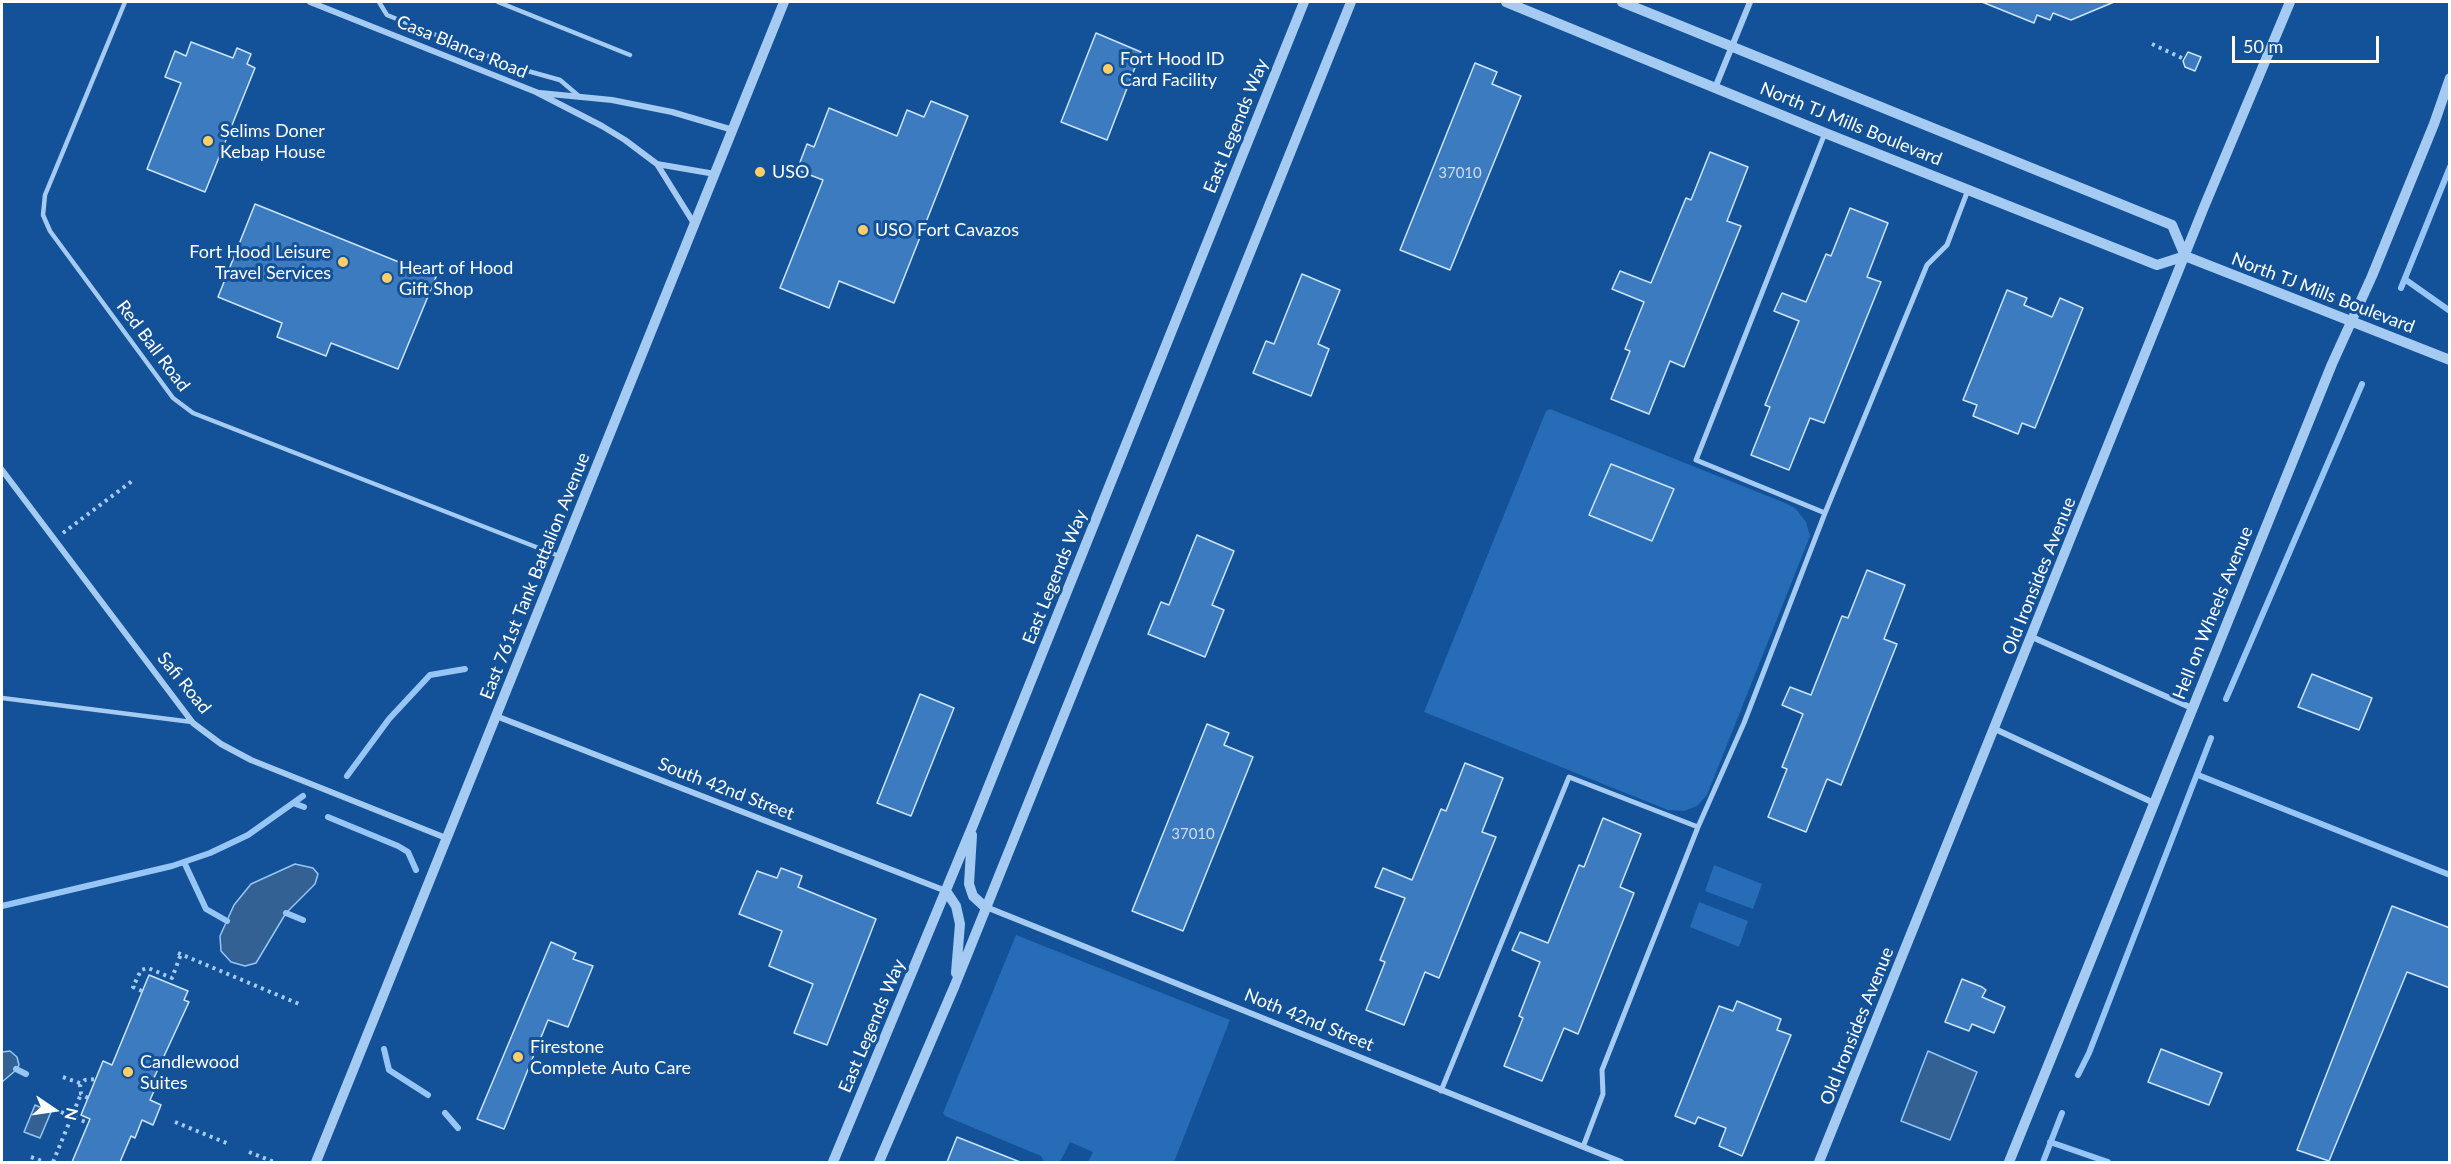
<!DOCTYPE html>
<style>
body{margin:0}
#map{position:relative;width:2451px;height:1164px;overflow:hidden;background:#135298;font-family:Lato,sans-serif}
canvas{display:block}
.frame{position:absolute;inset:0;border:3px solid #fff;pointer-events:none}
.north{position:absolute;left:24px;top:1080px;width:60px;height:60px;-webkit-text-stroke:4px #135298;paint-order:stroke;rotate:103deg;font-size:16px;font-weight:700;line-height:24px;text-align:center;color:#fff}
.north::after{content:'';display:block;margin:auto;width:21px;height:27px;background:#fff;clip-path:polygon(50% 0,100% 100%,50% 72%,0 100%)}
.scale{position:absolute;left:2232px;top:36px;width:147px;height:27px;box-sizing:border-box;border:3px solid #fff;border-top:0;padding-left:8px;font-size:18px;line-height:21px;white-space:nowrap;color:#fff;-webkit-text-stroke:4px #135298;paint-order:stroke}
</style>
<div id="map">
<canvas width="2451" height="1164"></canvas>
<div class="frame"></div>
<div class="north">N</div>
<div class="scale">50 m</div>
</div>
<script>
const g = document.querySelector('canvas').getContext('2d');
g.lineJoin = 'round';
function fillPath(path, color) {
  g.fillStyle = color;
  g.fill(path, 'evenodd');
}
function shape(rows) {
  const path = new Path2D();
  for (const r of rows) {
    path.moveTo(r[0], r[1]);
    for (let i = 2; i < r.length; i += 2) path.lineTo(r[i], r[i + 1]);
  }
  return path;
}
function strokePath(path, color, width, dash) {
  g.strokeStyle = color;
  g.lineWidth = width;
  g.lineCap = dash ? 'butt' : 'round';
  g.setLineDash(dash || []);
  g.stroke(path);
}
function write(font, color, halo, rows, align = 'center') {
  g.font = font + ' Lato,sans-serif';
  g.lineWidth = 6;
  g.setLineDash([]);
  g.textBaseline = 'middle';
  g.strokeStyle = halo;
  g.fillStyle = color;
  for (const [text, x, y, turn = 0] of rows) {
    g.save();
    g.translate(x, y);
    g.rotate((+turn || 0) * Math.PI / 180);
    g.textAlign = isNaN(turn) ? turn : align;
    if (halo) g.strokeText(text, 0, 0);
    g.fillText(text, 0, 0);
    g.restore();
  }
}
fillPath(shape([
 [1550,409,1785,503,1795,508,1806,522,1810,536,1707,795,1697,806,1684,811,1668,810,1424,712,1546,411],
 [1714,865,1762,884,1753,909,1705,891],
 [1699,902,1748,921,1739,947,1690,927],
 [1016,935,1230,1020,1174,1162,1088,1162,1093,1152,1070,1142,1060,1162,1044,1162,1041,1156,945,1116,943,1113]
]), '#266cb6');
const water = shape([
 [295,864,313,868,318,874,315,884,286,913,256,963,245,966,231,962,221,951,220,936,234,905,251,884,295,864],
 [10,1051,17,1057,19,1065,15,1071,2,1082,2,1052,10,1051],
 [1928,1051,1977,1072,1950,1140,1901,1121,1928,1051],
 [35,1105,51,1112,40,1138,24,1132,35,1105]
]);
fillPath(water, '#346194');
strokePath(water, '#97c6f6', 1.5);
strokePath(shape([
 [2406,280,2450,311],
 [2401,288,2450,167],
 [2226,699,2362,384],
 [2198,775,2450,875],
 [347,776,389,719,430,675,465,669],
 [293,803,304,807],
 [328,817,398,846,408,852,416,870],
 [184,862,206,909,227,921],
 [2,906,172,866,210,853,248,835,303,796],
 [286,913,303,920],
 [384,1049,389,1070,428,1095],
 [16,1069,26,1074],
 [2078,1075,2089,1053,2211,738],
 [445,1113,458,1128],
 [2050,1142,2108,1162],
 [2043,1162,2062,1113]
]), '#97c6f6', 6);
const building = shape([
 [1982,2,2114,2,2071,20,2053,13,2050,20,2037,15,2034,23,1982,2],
 [1096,33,1141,52,1107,140,1061,122,1096,33],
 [191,42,233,58,237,48,251,54,247,64,255,68,205,192,147,169,181,83,165,77,175,51,186,56,191,42],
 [2188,52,2201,57,2195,71,2185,67,2183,61,2188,52],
 [1475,63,1497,72,1492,84,1521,96,1450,270,1400,250,1475,63],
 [931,101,968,116,894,303,839,281,829,308,780,288,823,180,797,170,807,144,814,147,829,108,897,136,907,110,924,117,931,101],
 [1710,152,1748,167,1727,221,1741,226,1684,367,1670,361,1649,414,1611,399,1630,351,1625,349,1644,302,1612,289,1620,271,1651,283,1686,198,1691,200,1710,152],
 [255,204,436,277,398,369,331,343,326,356,277,337,282,323,218,297,255,204],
 [1850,208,1888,223,1867,277,1881,282,1824,423,1810,418,1789,470,1751,455,1770,407,1765,405,1799,321,1774,311,1782,293,1806,302,1826,254,1831,256,1850,208],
 [1302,274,1340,290,1318,344,1329,349,1311,396,1253,373,1266,341,1274,344,1302,274],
 [2007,290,2027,298,2024,305,2052,317,2060,298,2083,308,2035,428,2022,423,2018,434,1973,416,1977,405,1963,400,2007,290],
 [1611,464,1674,489,1652,541,1589,515,1611,464],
 [1197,535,1234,551,1212,605,1224,610,1205,657,1148,634,1161,602,1169,605,1197,535],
 [1867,570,1905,585,1884,639,1897,644,1841,785,1827,779,1806,832,1768,817,1787,769,1782,767,1803,714,1782,705,1790,687,1811,695,1842,616,1848,618,1867,570],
 [2312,674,2372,698,2359,730,2298,707,2312,674],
 [920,694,954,708,911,816,877,803,920,694],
 [1207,724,1229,733,1224,745,1253,757,1183,931,1132,911,1207,724],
 [1465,763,1503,778,1482,832,1496,837,1439,978,1425,972,1404,1025,1366,1010,1385,962,1380,960,1405,898,1375,887,1383,868,1412,880,1441,809,1446,811,1465,763],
 [1603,818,1641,834,1620,887,1634,893,1578,1034,1564,1028,1542,1081,1504,1066,1523,1018,1519,1016,1540,962,1512,950,1520,932,1548,943,1579,865,1584,867,1603,818],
 [781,868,802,876,798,887,876,919,827,1045,794,1033,813,984,769,966,782,931,739,914,757,871,777,878,781,868],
 [2392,906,2450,928,2450,988,2407,972,2329,1161,2297,1150,2392,906],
 [551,942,576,953,573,959,593,966,568,1027,548,1020,504,1129,477,1119,551,942],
 [149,975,188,991,184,1000,189,1002,153,1080,158,1082,150,1100,161,1105,153,1125,142,1120,135,1138,131,1136,120,1162,72,1162,90,1119,81,1115,88,1098,103,1061,112,1065,149,975],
 [1962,979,1982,987,1986,990,1982,997,2005,1007,1994,1033,1972,1024,1969,1031,1945,1022,1962,979],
 [1737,1001,1781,1019,1777,1030,1791,1035,1742,1156,1719,1146,1726,1128,1698,1117,1695,1124,1675,1116,1719,1006,1733,1011,1737,1001],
 [2161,1049,2222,1073,2209,1105,2148,1082,2161,1049],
 [957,1137,1020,1162,947,1162,957,1137]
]);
fillPath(building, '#3c7bc0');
strokePath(building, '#cde4fd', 1.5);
strokePath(shape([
 [2152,44,2184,59],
 [63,533,132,481],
 [178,953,299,1004],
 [142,991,133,987,141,970,148,968,172,978,181,954],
 [63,1077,82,1084],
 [88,1098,81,1094,80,1086,85,1080,96,1079],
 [61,1112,88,1123],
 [175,1122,229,1144],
 [249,1152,274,1162],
 [31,1157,45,1162],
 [53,1162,81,1094]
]), '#a5cbf3', 4, [3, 4.5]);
strokePath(shape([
 [125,2,45,195,43,215,50,231,173,398,193,413,559,556],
 [379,2,387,15,517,68,560,80,580,97],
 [498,2,630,55],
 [2,698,192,722]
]), '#a5cbf3', 4.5);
strokePath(shape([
 [1825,133,1696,460,1825,513],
 [1441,1091,1569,777,1698,827],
 [1583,1147,1603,1094,1602,1070,1698,827,1744,723,1825,513,1927,265,1947,245,1968,190]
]), '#a5cbf3', 5);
strokePath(shape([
 [310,2,536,92,602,126,625,140,657,164,715,174],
 [1715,88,1750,2],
 [540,93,612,100,672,112,733,130],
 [657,164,695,225],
 [2,470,193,723,221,744,251,760,446,838],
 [2032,637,2192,708],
 [496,716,946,891],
 [1995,729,2154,803],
 [986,907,1621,1162]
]), '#a5cbf3', 6);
strokePath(shape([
 [1506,2,1825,133,2157,265,2185,256,2450,360],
 [1622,2,2172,225,2185,256],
 [972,835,969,884,973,896,985,907],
 [946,891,956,906,960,924,956,973],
 [316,1162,784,2],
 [833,1162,973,825,1304,2],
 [879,1162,955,985,1351,2],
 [1819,1162,2204,207,2290,2],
 [2009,1162,2332,364,2372,276,2434,124,2450,78]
]), '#a5cbf3', 10);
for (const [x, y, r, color] of [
 [1108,69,6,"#ffce67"],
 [208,141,6,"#ffce67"],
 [760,172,6,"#ffce67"],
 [863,230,6,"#ffce67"],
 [343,262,6,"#ffce67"],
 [387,278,6,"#ffce67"],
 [518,1057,6,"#ffce67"],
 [128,1072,6,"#ffce67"]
]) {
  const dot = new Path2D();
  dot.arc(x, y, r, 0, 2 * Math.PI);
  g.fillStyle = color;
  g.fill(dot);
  strokePath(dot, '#135298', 2);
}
write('15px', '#cedeef', null, [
 ["37010",1460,173],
 ["37010",1193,834]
]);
write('18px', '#fff', '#135298', [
 ["Casa Blanca Road",462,47,22],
 ["North TJ Mills Boulevard",1851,124,22],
 ["East Legends Way",1236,126,-68],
 ["North TJ Mills Boulevard",2323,293,21],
 ["Red Ball Road",153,346,53],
 ["East 761st Tank Battalion Avenue",535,576,-68],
 ["Old Ironsides Avenue",2039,576,-68],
 ["East Legends Way",1055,577,-68],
 ["Hell on Wheels Avenue",2213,613,-68],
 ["Safi Road",184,683,51],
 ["South 42nd Street",726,789,21],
 ["Noth 42nd Street",1309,1020,22],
 ["East Legends Way",872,1026,-67],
 ["Old Ironsides Avenue",1857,1026,-68]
]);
write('18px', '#fff', '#135298', [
 ["Fort Hood ID",1120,59],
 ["Card Facility",1120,80],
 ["Selims Doner",220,131],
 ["Kebap House",220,152],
 ["USO",772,172],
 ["USO Fort Cavazos",875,230],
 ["Fort Hood Leisure",331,252,"right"],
 ["Travel Services",331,273,"right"],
 ["Heart of Hood",399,268],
 ["Gift Shop",399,289],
 ["Firestone",530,1047],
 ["Complete Auto Care",530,1068],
 ["Candlewood",140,1062],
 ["Suites",140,1083]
], 'left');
</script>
